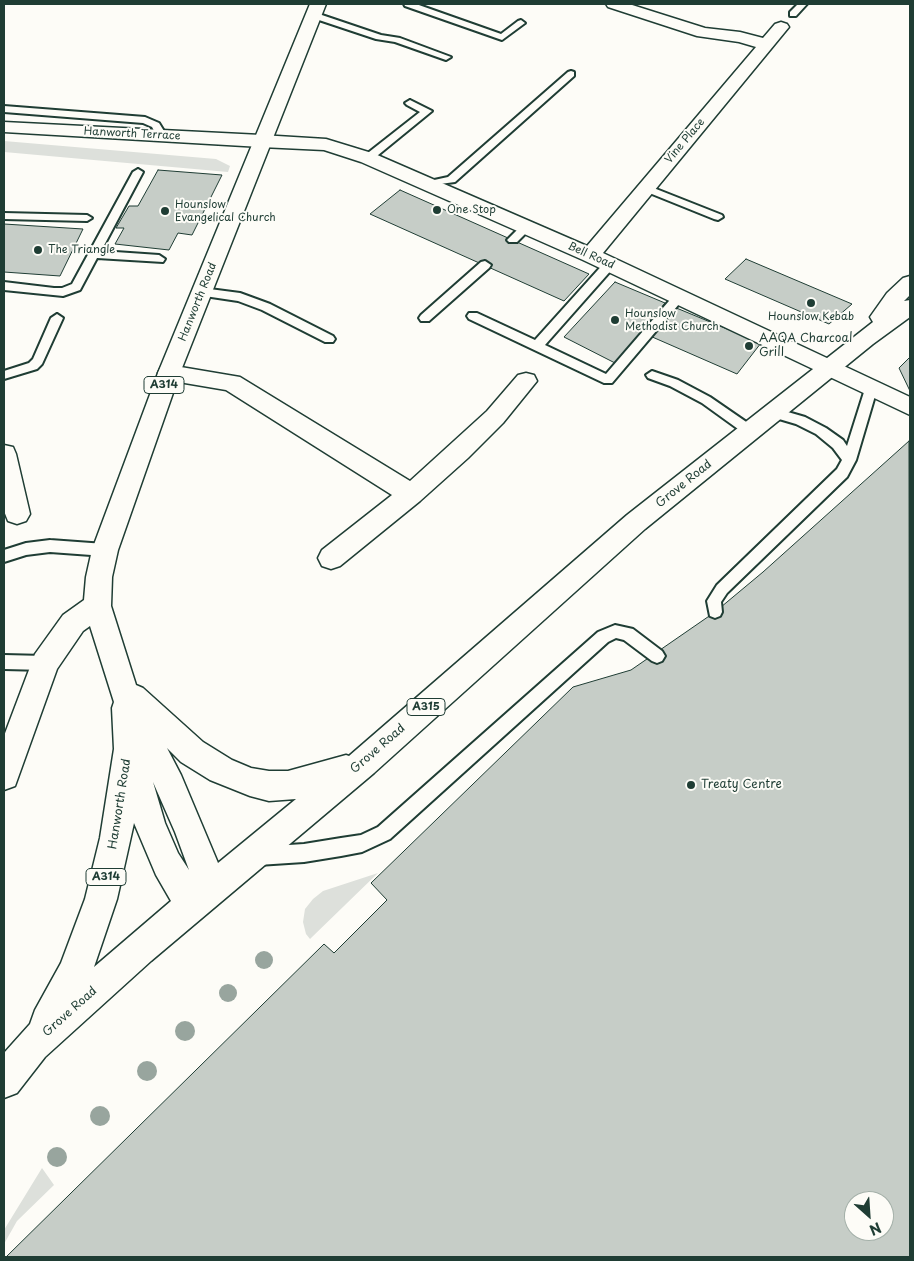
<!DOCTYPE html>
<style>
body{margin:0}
#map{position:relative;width:914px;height:1261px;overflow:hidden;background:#fdfcf7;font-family:"Playpen Sans",sans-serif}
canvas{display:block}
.frame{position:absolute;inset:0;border:5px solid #1f3d34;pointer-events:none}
.north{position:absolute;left:844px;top:1191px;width:50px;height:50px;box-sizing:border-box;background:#fdfcf7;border:1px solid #a4b0a9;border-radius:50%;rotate:154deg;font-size:14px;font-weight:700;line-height:20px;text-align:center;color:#1f3d34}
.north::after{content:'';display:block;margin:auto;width:18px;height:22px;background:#1f3d34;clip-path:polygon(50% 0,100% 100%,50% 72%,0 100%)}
</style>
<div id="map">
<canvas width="914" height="1261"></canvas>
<div class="frame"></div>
<div class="north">N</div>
</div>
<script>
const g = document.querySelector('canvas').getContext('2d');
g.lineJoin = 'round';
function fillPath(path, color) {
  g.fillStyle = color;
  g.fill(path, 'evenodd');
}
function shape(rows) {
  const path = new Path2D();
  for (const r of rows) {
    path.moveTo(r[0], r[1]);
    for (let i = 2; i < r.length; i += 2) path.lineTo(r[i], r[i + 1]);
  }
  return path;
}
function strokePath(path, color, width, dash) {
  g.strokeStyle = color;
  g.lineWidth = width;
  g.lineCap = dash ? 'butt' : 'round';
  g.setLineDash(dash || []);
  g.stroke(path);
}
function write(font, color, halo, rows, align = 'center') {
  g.font = font + ' "Playpen Sans",sans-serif';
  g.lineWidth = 4;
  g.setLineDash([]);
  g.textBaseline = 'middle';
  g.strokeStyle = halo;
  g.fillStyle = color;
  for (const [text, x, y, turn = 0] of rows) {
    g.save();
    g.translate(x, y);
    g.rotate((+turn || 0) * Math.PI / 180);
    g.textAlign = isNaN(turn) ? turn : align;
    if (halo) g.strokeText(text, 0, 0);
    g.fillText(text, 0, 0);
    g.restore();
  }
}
fillPath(shape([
 [4,141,216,159,230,166,228,172,4,152],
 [378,873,310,939,306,934,303,922,305,909,313,899,323,891],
 [42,1168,54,1185,17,1221,4,1244,4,1230]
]), '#dde0db');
const building = shape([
 [158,170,222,175,192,235,178,233,169,250,115,244,124,228,116,228,129,206,138,206,158,170],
 [400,190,589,274,564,301,370,214,400,190],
 [4,224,83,229,60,276,4,272,4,224],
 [746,259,852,304,829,324,725,279,746,259],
 [615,282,665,303,615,363,564,337,615,282],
 [674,307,761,343,737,374,650,336,674,307],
 [910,357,910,391,899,368,910,357],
 [909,441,910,1257,6,1257,324,944,334,953,387,900,371,883,573,687,631,670,715,612,763,572,909,441],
 [854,1201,884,1201,884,1231,854,1231,854,1201]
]);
fillPath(building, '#c6cdc7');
strokePath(building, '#1f3d34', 1);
const lane = shape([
 [404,4,416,4,501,34,518,21,521,20,525,23,502,40,405,6,404,4],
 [798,4,807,4,796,16,790,16,790,12,798,4],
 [313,12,381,35,400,38,451,57,446,60,395,42,376,39,310,17,310,13,313,12],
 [571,71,574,72,574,76,455,182,425,186,424,184,425,182,448,177,568,72,571,71],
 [410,100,432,111,372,160,364,160,364,156,420,112,407,105,405,103,410,100],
 [4,106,145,117,159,123,167,136,162,139,158,138,152,127,143,123,4,112,4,106],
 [138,169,143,172,101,251,159,255,165,259,163,262,97,258,80,290,63,296,4,290,4,282,54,288,62,288,72,284,133,172,138,169],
 [646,185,722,215,723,217,718,220,714,219,642,190,641,188,642,186,646,185],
 [4,213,87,215,92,218,87,221,4,219,4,213],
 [526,224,530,225,531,227,530,229,517,242,509,242,507,240,522,225,526,224],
 [610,260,616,264,614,267,545,345,606,374,675,294,679,293,685,297,612,383,604,383,469,319,467,316,469,313,477,313,535,340,606,261,610,260],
 [485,261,491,265,489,268,429,321,421,321,419,318,421,315,481,262,485,261],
 [202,288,240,293,270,304,333,336,335,339,333,342,325,342,262,310,238,301,198,295,196,292,202,288],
 [57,314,63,318,42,364,37,369,4,379,4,371,29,363,33,359,51,318,57,314],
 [652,371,678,380,710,397,755,428,756,431,755,434,745,434,702,403,670,386,648,378,646,375,652,371],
 [871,384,875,386,877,389,856,460,847,477,727,593,721,602,722,612,720,616,715,618,710,616,707,601,717,585,837,469,842,460,833,448,816,434,796,424,769,416,768,413,769,410,774,408,805,417,826,428,843,440,847,446,865,389,867,386,871,384],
 [50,540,105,544,110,546,112,550,110,554,105,556,50,552,26,555,4,562,4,550,26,543,50,540],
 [615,625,633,629,662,651,665,656,662,661,657,663,652,661,624,640,616,638,608,642,390,839,362,852,341,856,304,862,258,865,252,862,249,856,252,850,258,847,304,844,341,838,361,835,378,827,598,632,615,625],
 [4,655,45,656,50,658,53,663,50,668,45,670,4,669,4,655]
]);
const street = shape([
 [606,4,629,4,705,28,740,32,763,38,775,24,781,22,787,24,789,27,603,253,910,397,910,415,583,260,361,162,324,150,261,147,255,145,252,141,255,137,261,135,326,139,375,154,587,246,756,47,739,42,697,36,608,7,606,4],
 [169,365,240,377,410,481,487,411,518,375,526,373,534,375,537,381,503,423,468,458,420,501,340,566,331,569,322,566,318,558,322,550,392,495,226,390,161,379,158,373,161,367,169,365],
 [4,445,13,447,16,454,30,514,26,521,17,524,8,521,4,511,4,445]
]);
const secondary = shape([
 [4,122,261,135,267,137,270,141,267,145,261,147,4,132,4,122]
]);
const primary = shape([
 [310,4,326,4,180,373,118,550,112,577,111,606,136,685,143,688,203,742,232,760,251,768,269,771,288,771,346,755,349,756,627,515,873,322,870,317,887,293,903,278,910,276,910,295,904,301,910,300,910,317,873,344,645,529,374,773,151,961,45,1057,17,1093,4,1098,4,1053,30,1024,35,1010,61,963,85,899,100,838,114,749,112,708,114,702,90,626,83,631,57,669,15,786,4,790,4,736,35,654,63,615,84,600,86,577,92,550,158,373,310,4],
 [167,748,181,762,210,780,250,796,269,801,296,799,218,863,181,775,167,748],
 [153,782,175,832,189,870,178,853,165,823,153,782],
 [134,823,156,875,171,901,94,967,117,899,134,823]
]);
strokePath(lane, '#1f3d34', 4);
strokePath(street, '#1f3d34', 3);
strokePath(secondary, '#1f3d34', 3);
strokePath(primary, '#1f3d34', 3);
fillPath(lane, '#fdfcf7');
fillPath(street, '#fdfcf7');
fillPath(secondary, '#fdfcf7');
fillPath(primary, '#fdfcf7');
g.fillStyle = '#98a59e';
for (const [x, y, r] of [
 [264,960,9],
 [228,993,9],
 [185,1031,10],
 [147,1071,10],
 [100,1116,10],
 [57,1157,10]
]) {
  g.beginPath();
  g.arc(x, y, r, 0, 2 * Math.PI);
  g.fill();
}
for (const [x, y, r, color] of [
 [437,210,5,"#1f3d34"],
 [165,211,5,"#1f3d34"],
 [38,250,5,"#1f3d34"],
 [811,303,5,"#1f3d34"],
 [615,320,5,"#1f3d34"],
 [749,346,5,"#1f3d34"],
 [691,785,5,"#1f3d34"]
]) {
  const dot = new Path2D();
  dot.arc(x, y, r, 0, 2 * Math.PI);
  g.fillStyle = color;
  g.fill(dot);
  strokePath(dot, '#fdfcf7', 2);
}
write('11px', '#1f3d34', '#fdfcf7', [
 ["Hanworth Terrace",132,134,3],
 ["Vine Place",685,141,-50],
 ["Bell Road",591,256,24],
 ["Hanworth Road",198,302,-68]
]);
write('11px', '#1f3d34', '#fdfcf7', [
 ["Hounslow",175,205],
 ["Evangelical Church",175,218],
 ["One Stop",447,210],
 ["The Triangle",48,250],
 ["Hounslow",625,314],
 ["Methodist Church",625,327],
 ["Hounslow Kebab",811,317,"center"]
], 'left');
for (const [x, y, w] of [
 [164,385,40],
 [426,707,38],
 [106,877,40]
]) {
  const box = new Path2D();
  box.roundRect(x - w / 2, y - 8.5, w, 17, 4);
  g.fillStyle = '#fdfcf7';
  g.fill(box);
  strokePath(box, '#1f3d34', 1);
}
write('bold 11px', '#1f3d34', null, [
 ["A314",164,385],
 ["A315",426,707],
 ["A314",106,877]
]);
write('12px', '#1f3d34', '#fdfcf7', [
 ["AAQA Charcoal",759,339],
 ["Grill",759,353],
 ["Treaty Centre",701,785]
], 'left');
write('12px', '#1f3d34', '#fdfcf7', [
 ["Grove Road",684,484,-39],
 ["Grove Road",378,749,-41],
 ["Hanworth Road",120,804,-81],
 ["Grove Road",70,1012,-42]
]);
</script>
